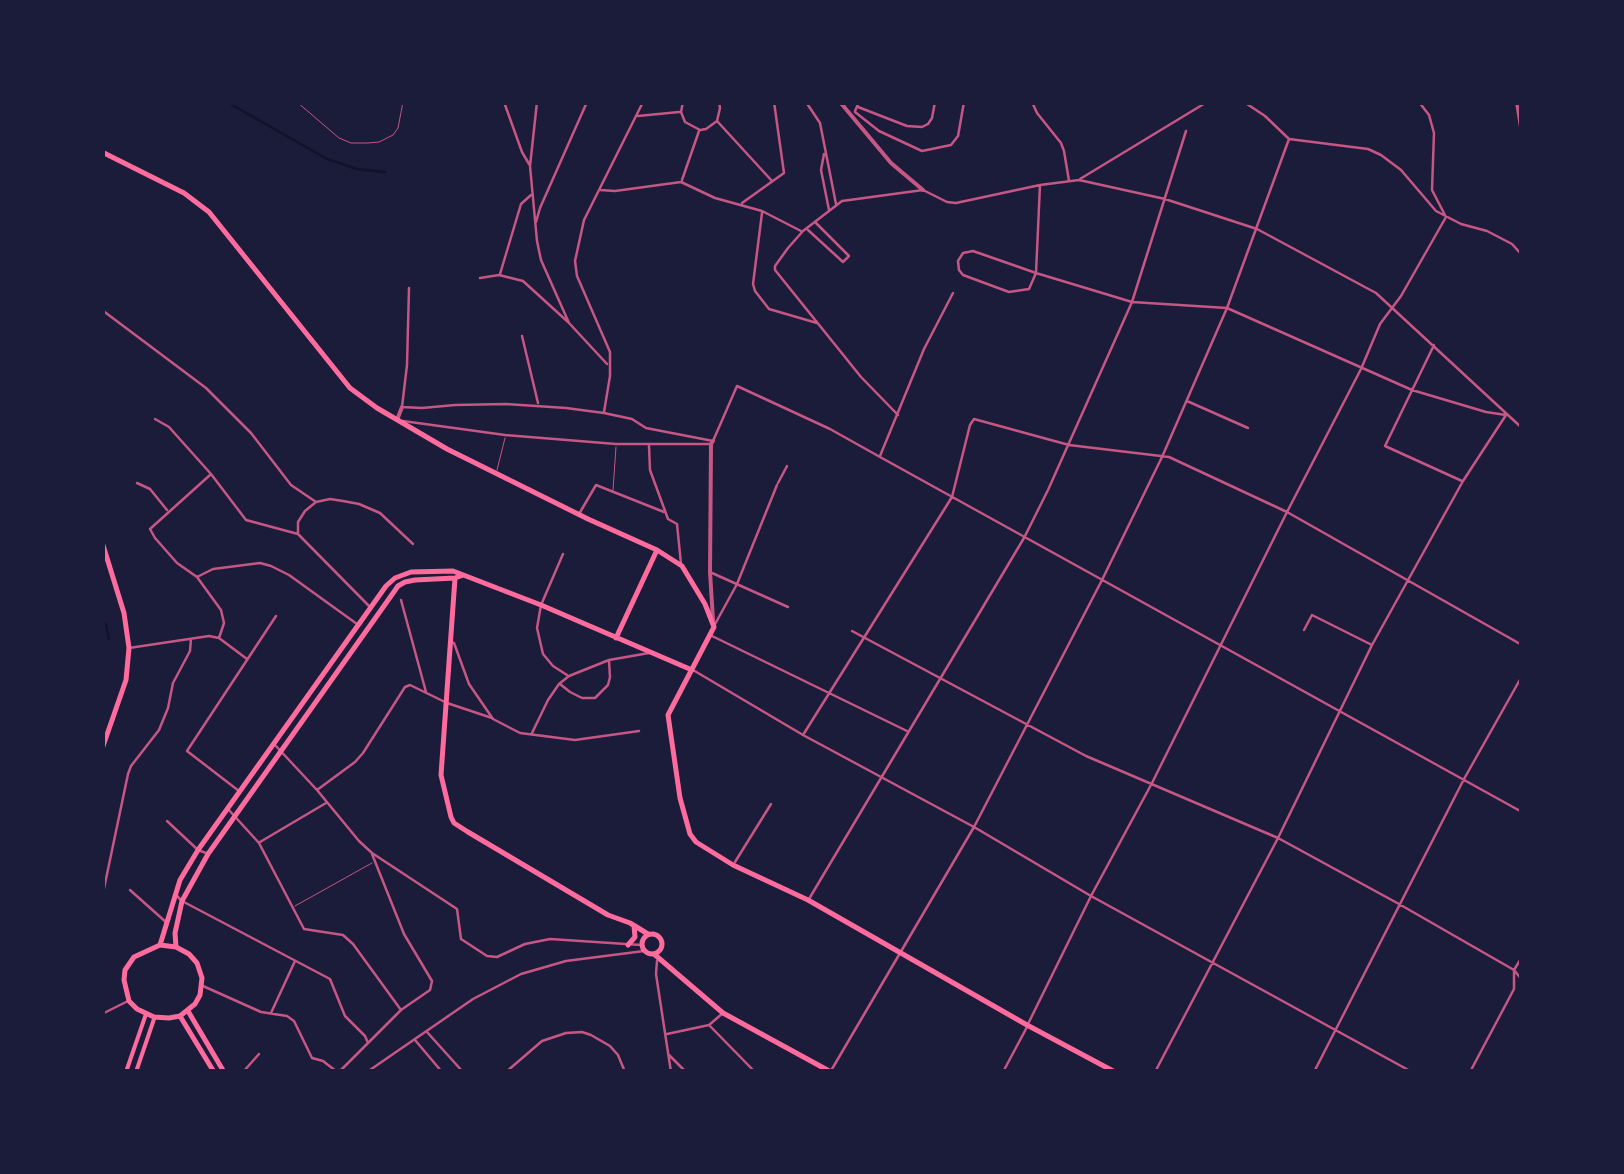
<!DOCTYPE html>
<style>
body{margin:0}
#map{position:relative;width:1624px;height:1174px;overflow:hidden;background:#1b1b3a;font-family:Manrope,sans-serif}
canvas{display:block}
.frame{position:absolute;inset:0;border:105px solid #1b1b3a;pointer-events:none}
</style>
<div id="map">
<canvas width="1624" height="1174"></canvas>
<div class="frame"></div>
</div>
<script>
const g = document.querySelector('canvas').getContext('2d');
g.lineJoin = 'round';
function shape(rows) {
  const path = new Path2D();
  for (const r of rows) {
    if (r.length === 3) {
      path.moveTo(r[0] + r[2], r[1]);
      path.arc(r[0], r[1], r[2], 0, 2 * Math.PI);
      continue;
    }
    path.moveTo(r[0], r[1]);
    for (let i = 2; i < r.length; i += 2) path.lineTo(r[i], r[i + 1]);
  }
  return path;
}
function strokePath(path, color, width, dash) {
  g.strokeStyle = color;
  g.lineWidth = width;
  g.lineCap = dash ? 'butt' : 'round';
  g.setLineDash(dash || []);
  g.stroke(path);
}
strokePath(shape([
 [227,102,327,159,357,169,385,172],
 [102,621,106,625,109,639]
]), '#12122b', 2.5);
strokePath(shape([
 [297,102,339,138,351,143,368,143,379,142,393,135,398,128,403,102],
 [497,470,505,438],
 [613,490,616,447],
 [295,906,372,863]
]), '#c65784', 1);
strokePath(shape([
 [778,483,787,466],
 [579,514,596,485,664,512],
 [1003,1072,1027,1027]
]), '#c65784', 2.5);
strokePath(shape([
 [504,102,522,152,529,164],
 [537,102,530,166,537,241,541,260,569,323,607,364],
 [683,102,681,112,685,122,700,130,706,129,717,121,720,108,719,102],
 [806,102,820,123,836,204],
 [1032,102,1037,113,1061,143,1064,151,1069,181],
 [1244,102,1265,116,1289,139,1368,149,1381,155,1401,170,1436,211,1461,224,1487,231,1512,244,1522,255],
 [858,107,907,126,922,127,928,124,932,118,935,102],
 [855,111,859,102],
 [855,112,879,131,922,151,951,145,958,136,964,102],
 [638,116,679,112],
 [717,121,772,181],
 [824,154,821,170,829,210],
 [1080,179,1207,102],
 [682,180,699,131],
 [1040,185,1036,273,1029,289,1009,292,963,275,959,270,958,261,963,253,973,251,1036,273,1132,302,1227,308,1412,390,1486,412,1506,415,1463,481,1372,645,1278,838,1155,1072],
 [600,190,615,191,681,182,715,198,762,211,801,231],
 [742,203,784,173,774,102],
 [762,213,753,284,755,291,769,309,817,323],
 [536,222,540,208,587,102],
 [808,230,843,262,849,256,816,223],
 [500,274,521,204,531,195],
 [480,278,499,275,523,281,568,322],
 [409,288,407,365,402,407,422,408,455,405,506,404,566,408,604,413,632,419,646,428,713,441,737,386,830,429,880,457,1522,812],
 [102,310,206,388,251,433,291,485,316,502],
 [522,336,538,403],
 [1434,345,1385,446,1462,481],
 [1187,401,1248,428],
 [604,412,610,376,610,352,577,276,575,261,584,220,643,102],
 [898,415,861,377,775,270,775,266,788,248,803,231,842,201,923,190,947,202,956,203,1040,185,1079,180,1165,199,1257,229,1376,293,1522,428],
 [155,419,169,427,211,474,246,520,298,534,370,607],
 [403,421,505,435,616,444,709,444],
 [649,446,650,470,668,519,677,524,681,564],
 [880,456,924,349,953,293],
 [210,475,150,529,155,538,177,563,197,577,221,610,224,623,219,638],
 [137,483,150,489,167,510],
 [298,532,298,522,305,511,316,502,330,499,343,501,359,504,380,513,413,544],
 [563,554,541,605,537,628,543,654,553,666,567,675],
 [712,573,788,607],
 [197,577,213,569,260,563,271,566,289,575,357,624],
 [401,600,426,692],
 [714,626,737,584,777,485],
 [1304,630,1312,615,1372,645],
 [852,631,1086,756,1278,838,1399,904,1514,970,1522,980],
 [712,636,907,731],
 [450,641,454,643,469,684,493,719,520,733,575,740,639,731],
 [129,648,209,636,219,638,247,659],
 [693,670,803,735,974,827,1091,896,1412,1072],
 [560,684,570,692,582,698,595,698,608,685,610,677,609,661],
 [532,733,548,700,559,684,569,676,609,660,649,653],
 [803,735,952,497,970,425,974,419,1069,445,1169,457,1287,512,1522,645],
 [275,745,317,790,359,841,372,853,457,909,461,939,487,956,497,957,525,944,550,939,641,945],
 [317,790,355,762,363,753,405,687,410,685,447,703,492,718],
 [239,791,187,751,276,616],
 [228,809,259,843,304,929,343,935,353,944,401,1010],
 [167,821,198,850,206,853],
 [260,842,326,803],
 [735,862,771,804],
 [130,890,167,923],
 [176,895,182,901,330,979,345,1016,365,1036,368,1043],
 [102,898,128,774,131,766,159,730,168,708,173,683,190,651,191,639],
 [809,899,1024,538,1048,490,1132,302,1186,131],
 [657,961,656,974,671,1072],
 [203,986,261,1012,287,1016,294,1021,312,1058,323,1061,336,1071],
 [271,1013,295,961],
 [102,1014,128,1001],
 [1028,1024,1091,896,1152,783,1287,512,1361,369,1380,324,1401,296,1446,217,1432,190,1434,133,1429,115,1419,102],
 [709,1025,755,1072],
 [427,1032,463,1072],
 [667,1034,709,1025,723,1013],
 [415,1040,442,1072],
 [669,1055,686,1072],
 [832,1069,974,827,1102,580,1162,457,1227,308,1289,139],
 [243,1072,259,1054],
 [339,1072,401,1010,430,990,432,981,404,934,372,854],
 [367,1072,473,999,521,974,566,961,644,951],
 [506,1072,542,1041,566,1033,582,1032,591,1035,610,1046,618,1055,625,1072],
 [1314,1072,1464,779,1522,676],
 [1470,1072,1514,989,1514,970,1522,957]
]), '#c65784', 2.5);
strokePath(shape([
 [840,102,891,163,923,190],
 [1517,102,1522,134],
 [397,420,402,407],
 [713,441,711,444,710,572,713,620]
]), '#c65784', 4);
strokePath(shape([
 [126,1072,146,1014],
 [136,1072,154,1019]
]), '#ff6b9d', 4);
strokePath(shape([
 [102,152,184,193,209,212,350,388,377,408,447,449,588,519,657,550,682,566,705,604,714,627,668,715,680,798,690,834,696,842,733,865,808,900,1027,1025,1115,1072],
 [455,578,441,775,451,817,454,823,468,832,608,915,630,923,648,934],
 [616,638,657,550],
 [652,944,10],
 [160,945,180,880,198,850,386,586,395,578,411,572,453,571,541,605,692,670],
 [160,945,176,947,189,954,197,963,202,978,200,995,195,1004,180,1016,169,1018,154,1017,137,1009,129,1001,124,980,125,970,134,957,160,945],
 [628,945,635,937,634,926],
 [176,947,175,933,182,901,208,854,391,596,398,586,405,582,415,580,455,578,463,575],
 [654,954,723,1013,831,1072],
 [188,1011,224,1072],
 [180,1016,214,1072]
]), '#ff6b9d', 5);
strokePath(shape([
 [102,542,124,613,129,648,126,680,102,749]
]), '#ff6b9d', 5);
</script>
